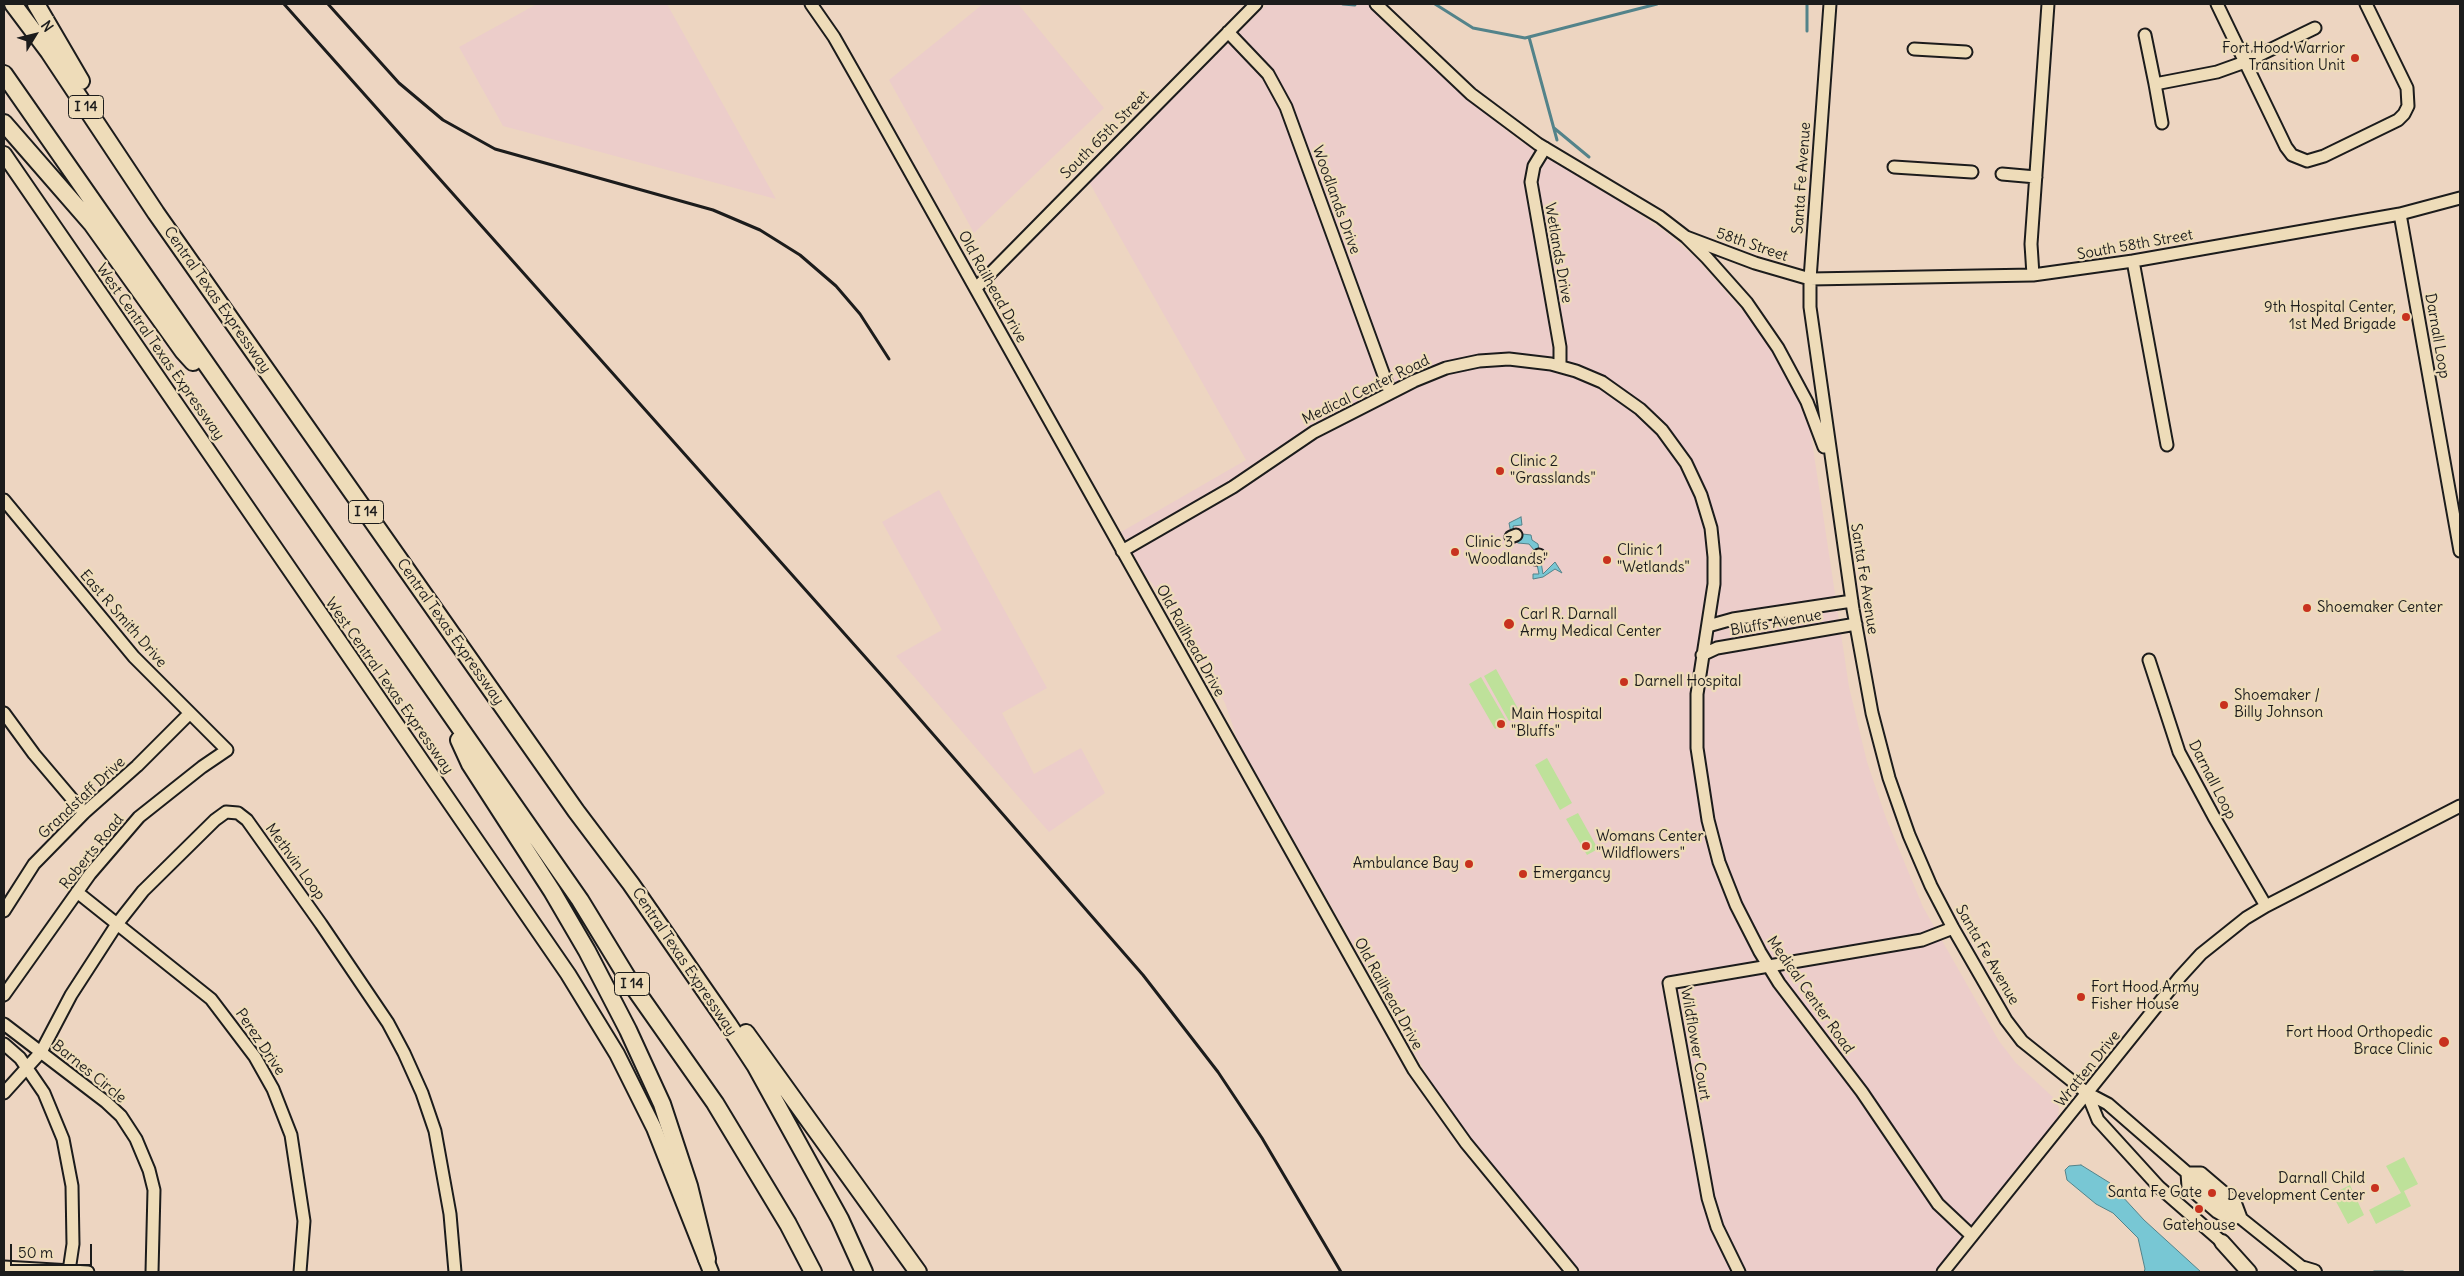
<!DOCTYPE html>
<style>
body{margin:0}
#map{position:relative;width:2464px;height:1276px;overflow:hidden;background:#edd5c1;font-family:Delius,sans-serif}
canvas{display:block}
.frame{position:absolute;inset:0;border:5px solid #1c1c1c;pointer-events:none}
.north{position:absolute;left:10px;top:10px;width:50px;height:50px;-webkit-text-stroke:4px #eedcb9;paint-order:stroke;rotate:54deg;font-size:14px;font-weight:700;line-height:20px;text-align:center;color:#1c1c1c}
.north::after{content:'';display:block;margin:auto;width:18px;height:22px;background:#1c1c1c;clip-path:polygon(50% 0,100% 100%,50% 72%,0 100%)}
.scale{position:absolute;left:10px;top:1244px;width:82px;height:22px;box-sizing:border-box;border:2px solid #1c1c1c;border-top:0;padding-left:6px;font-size:15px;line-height:18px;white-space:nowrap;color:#1c1c1c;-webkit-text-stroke:4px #eedcb9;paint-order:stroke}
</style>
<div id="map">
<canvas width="2464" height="1276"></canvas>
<div class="frame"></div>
<div class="north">N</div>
<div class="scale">50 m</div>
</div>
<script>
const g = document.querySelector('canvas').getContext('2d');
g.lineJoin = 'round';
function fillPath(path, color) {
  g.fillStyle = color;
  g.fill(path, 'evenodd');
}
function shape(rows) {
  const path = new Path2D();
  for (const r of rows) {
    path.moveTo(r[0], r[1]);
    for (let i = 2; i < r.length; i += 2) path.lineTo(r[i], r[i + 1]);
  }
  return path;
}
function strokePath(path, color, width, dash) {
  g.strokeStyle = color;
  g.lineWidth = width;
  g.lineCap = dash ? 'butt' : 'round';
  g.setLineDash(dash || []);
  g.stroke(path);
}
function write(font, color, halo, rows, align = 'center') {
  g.font = font + ' Delius,sans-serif';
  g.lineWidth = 4.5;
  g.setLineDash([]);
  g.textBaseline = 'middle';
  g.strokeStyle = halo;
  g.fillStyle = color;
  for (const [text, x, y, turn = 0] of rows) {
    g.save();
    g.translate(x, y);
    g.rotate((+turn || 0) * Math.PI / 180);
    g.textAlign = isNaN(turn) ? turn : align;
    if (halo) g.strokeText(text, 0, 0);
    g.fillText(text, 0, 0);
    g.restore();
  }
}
fillPath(shape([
 [537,4,667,4,776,199,503,126,459,47],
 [983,4,1018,4,1104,108,974,233,889,80],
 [1267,4,1368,4,1463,95,1517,139,1630,208,1667,233,1697,259,1758,328,1791,384,1810,428,1849,687,1867,762,1886,818,1923,907,1999,1041,2016,1063,2056,1100,2059,1108,2058,1118,1935,1272,1580,1272,1444,1105,1238,741,1225,703,1166,601,1144,573,1121,532,1246,460,1089,182],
 [939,490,1047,688,1002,713,1034,774,1081,748,1105,793,1049,832,896,656,942,630,882,522]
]), '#eccdca');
fillPath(shape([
 [1496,669,1521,714,1509,721,1484,676],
 [1481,677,1507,722,1495,729,1469,684],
 [1547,758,1572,803,1560,810,1535,765],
 [1578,813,1598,849,1587,855,1566,819],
 [2404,1157,2418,1184,2404,1191,2411,1206,2376,1224,2369,1210,2401,1193,2386,1166],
 [2350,1185,2364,1215,2348,1224,2332,1194]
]), '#bee19a');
const water = shape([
 [1521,517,1522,525,1513,526,1514,533,1531,535,1532,540,1538,544,1543,574,1555,562,1562,573,1555,569,1543,577,1533,579,1533,574,1539,574,1534,550,1529,544,1518,543,1512,539,1509,523,1521,517],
 [2081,1165,2110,1183,2144,1220,2201,1272,2144,1272,2145,1269,2138,1238,2113,1213,2096,1204,2067,1180,2065,1170,2069,1166,2081,1165]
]);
fillPath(water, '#78c7d4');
strokePath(water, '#53838a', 1);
strokePath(shape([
 [1343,4,1355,5],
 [1435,4,1473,28,1525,38,1657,4],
 [1807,31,1807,4],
 [1529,37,1557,140],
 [1554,128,1589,157],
 [2374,1272,2403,1272]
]), '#53838a', 3);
const minor = shape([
 [811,4,834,37,863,88,1414,1070,1466,1143,1572,1272],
 [1376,4,1471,94,1538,144,1660,217,1686,237,1707,258,1747,303,1778,348,1807,402,1824,447],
 [1830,4,1810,279,1810,307,1853,609,1872,713,1889,778,1909,835,1931,886,1953,928,2006,1020,2022,1041,2087,1093,2108,1104,2223,1204,2308,1272],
 [2217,4,2286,147,2292,155,2307,161,2324,156,2398,120,2404,114,2408,106,2407,88,2366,4],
 [1228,32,1268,74,1286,107,1390,392],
 [2145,35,2155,84,2217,72,2245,62,2315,28],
 [1914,49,1966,52],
 [2155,84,2162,123],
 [1545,148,1534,166,1531,182,1560,347,1560,366],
 [1894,167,1972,172],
 [2002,174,2036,177],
 [2400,214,2460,551],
 [1686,237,1755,263,1810,279,2033,275,2133,261,2400,214,2460,198],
 [2133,261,2167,445],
 [2033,275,2031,244,2048,4],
 [976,288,1256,4],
 [4,500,134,657,227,750,202,767,139,817,90,874,4,995],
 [1511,537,1516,535],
 [1122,551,1233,487,1314,432,1414,381,1446,368,1479,361,1509,359,1551,364,1576,371,1602,382,1640,409,1662,430,1686,463,1701,495,1711,528,1714,557,1714,584,1697,694,1697,748,1708,820,1719,862,1736,905,1760,952,1779,983,1862,1092,1938,1204,1972,1236],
 [1536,559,1539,555],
 [1708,626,1733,619,1852,601],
 [1702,655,1717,648,1856,624],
 [2149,660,2179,752,2214,817,2266,906],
 [4,713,34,754,84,813],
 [77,892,211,999,255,1057,273,1089,291,1135,304,1221,300,1272],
 [4,911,34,864,84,813,137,766,189,714],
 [4,1024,106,1102,121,1116,136,1139,149,1170,154,1190,152,1272],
 [4,1044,20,1058,44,1093,63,1139,72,1186,73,1244,69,1271],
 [4,1093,41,1052,71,995,117,924,143,891,215,820,226,812,238,813,247,820,321,924,388,1023,404,1053,422,1093,435,1131,450,1214,455,1272],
 [2087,1093,2098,1120,2159,1187,2222,1242],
 [2187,1173,2188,1187,2217,1212,2224,1216,2241,1218],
 [2187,1173,2201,1173,2235,1202,2241,1218],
 [4,1267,88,1272],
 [1739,1272,1717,1227,1708,1198,1669,983,1922,940,1953,928],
 [1943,1272,2180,977,2201,954,2246,918,2266,906,2460,806]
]);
const major = shape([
 [4,154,568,974,617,1054,654,1128,711,1272],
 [2222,1242,2249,1272],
 [2304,1269,2314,1272]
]);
const highway = shape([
 [13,4,49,52,156,213,576,811,631,884,728,1024,755,1065,840,1219,864,1272],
 [36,4,81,81],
 [4,74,580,900,630,982,715,1103,788,1224,813,1272],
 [4,123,92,224,183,351,193,362],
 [459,740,470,764,552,891,587,951,628,1030,662,1104,689,1186,707,1259],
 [746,1033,918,1272]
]);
strokePath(minor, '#1c1c1c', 15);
strokePath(major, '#1c1c1c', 18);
strokePath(highway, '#1c1c1c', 20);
strokePath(minor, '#eedcb9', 11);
strokePath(major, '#eedcb9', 14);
strokePath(highway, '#eedcb9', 16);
strokePath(shape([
 [284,4,891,686,1143,975,1218,1072,1262,1138,1341,1272],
 [328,4,399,83,443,120,495,149,713,210,760,230,800,255,836,286,860,314,889,359]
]), '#1c1c1c', 3);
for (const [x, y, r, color] of [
 [2355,58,5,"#c8321e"],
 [2406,317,5,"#c8321e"],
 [1500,471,5,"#c8321e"],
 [1455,552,5,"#c8321e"],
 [1607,560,5,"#c8321e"],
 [2307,608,5,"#c8321e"],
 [1509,624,6,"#c8321e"],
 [1624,682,5,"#c8321e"],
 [2224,705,5,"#c8321e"],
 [1501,724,5,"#c8321e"],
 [1586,846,5,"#c8321e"],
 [1469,864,5,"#c8321e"],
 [1523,874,5,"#c8321e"],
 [2081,997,5,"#c8321e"],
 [2444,1042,6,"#c8321e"],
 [2375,1188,5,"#c8321e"],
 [2212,1193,5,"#c8321e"],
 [2199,1209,5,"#c8321e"]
]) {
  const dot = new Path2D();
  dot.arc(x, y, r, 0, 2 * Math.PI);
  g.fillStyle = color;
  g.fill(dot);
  strokePath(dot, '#eedcb9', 2);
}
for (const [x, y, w] of [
 [86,107,35],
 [366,512,35],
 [632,984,35]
]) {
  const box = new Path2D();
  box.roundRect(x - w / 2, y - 11.5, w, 23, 4);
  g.fillStyle = '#eedcb9';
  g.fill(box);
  strokePath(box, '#1c1c1c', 1);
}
write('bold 14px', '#1c1c1c', null, [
 ["I 14",86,107],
 ["I 14",366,512],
 ["I 14",632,984]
]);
write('15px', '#1c1c1c', '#eedcb9', [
 ["Fort Hood Warrior",2345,49,"right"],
 ["Transition Unit",2345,66,"right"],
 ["9th Hospital Center,",2396,308,"right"],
 ["1st Med Brigade",2396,325,"right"],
 ["Clinic 2",1510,462],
 ["\"Grasslands\"",1510,479],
 ["Clinic 3",1465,543],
 ["'Woodlands\"",1465,560],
 ["Clinic 1",1617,551],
 ["\"Wetlands\"",1617,568],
 ["Shoemaker Center",2317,608],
 ["Carl R. Darnall",1520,615],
 ["Army Medical Center",1520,632],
 ["Darnell Hospital",1634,682],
 ["Shoemaker /",2234,696],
 ["Billy Johnson",2234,713],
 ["Main Hospital",1511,715],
 ["\"Bluffs\"",1511,732],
 ["Womans Center",1596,837],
 ["\"Wildflowers\"",1596,854],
 ["Ambulance Bay",1459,864,"right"],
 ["Emergancy",1533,874],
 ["Fort Hood Army",2091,988],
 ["Fisher House",2091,1005],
 ["Fort Hood Orthopedic",2433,1033,"right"],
 ["Brace Clinic",2433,1050,"right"],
 ["Darnall Child",2365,1179,"right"],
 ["Development Center",2365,1196,"right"],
 ["Santa Fe Gate",2202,1193,"right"],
 ["Gatehouse",2199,1226,"center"]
], 'left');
write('15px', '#1c1c1c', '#eedcb9', [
 ["South 65th Street",1105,135,-45],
 ["Santa Fe Avenue",1802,178,-86],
 ["Woodlands Drive",1336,200,70],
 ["58th Street",1752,245,19],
 ["South 58th Street",2135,245,-10],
 ["Wetlands Drive",1558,253,80],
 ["Old Railhead Drive",992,287,61],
 ["Central Texas Expressway",217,300,55],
 ["Darnall Loop",2437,336,80],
 ["West Central Texas Expressway",160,352,55],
 ["Medical Center Road",1366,390,-26],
 ["Santa Fe Avenue",1864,579,81],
 ["East R Smith Drive",123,619,49],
 ["Bluffs Avenue",1776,623,-10],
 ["Central Texas Expressway",450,632,55],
 ["Old Railhead Drive",1190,641,61],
 ["West Central Texas Expressway",389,686,55],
 ["Darnall Loop",2212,780,63],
 ["Grandstaff Drive",82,798,-43],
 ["Roberts Road",92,852,-51],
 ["Methvin Loop",295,862,54],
 ["Santa Fe Avenue",1987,955,60],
 ["Central Texas Expressway",684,962,56],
 ["Old Railhead Drive",1388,994,61],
 ["Medical Center Road",1810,995,55],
 ["Perez Drive",260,1042,56],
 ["Wildflower Court",1695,1044,80],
 ["Wratten Drive",2088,1069,-51],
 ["Barnes Circle",89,1072,39]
]);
</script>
